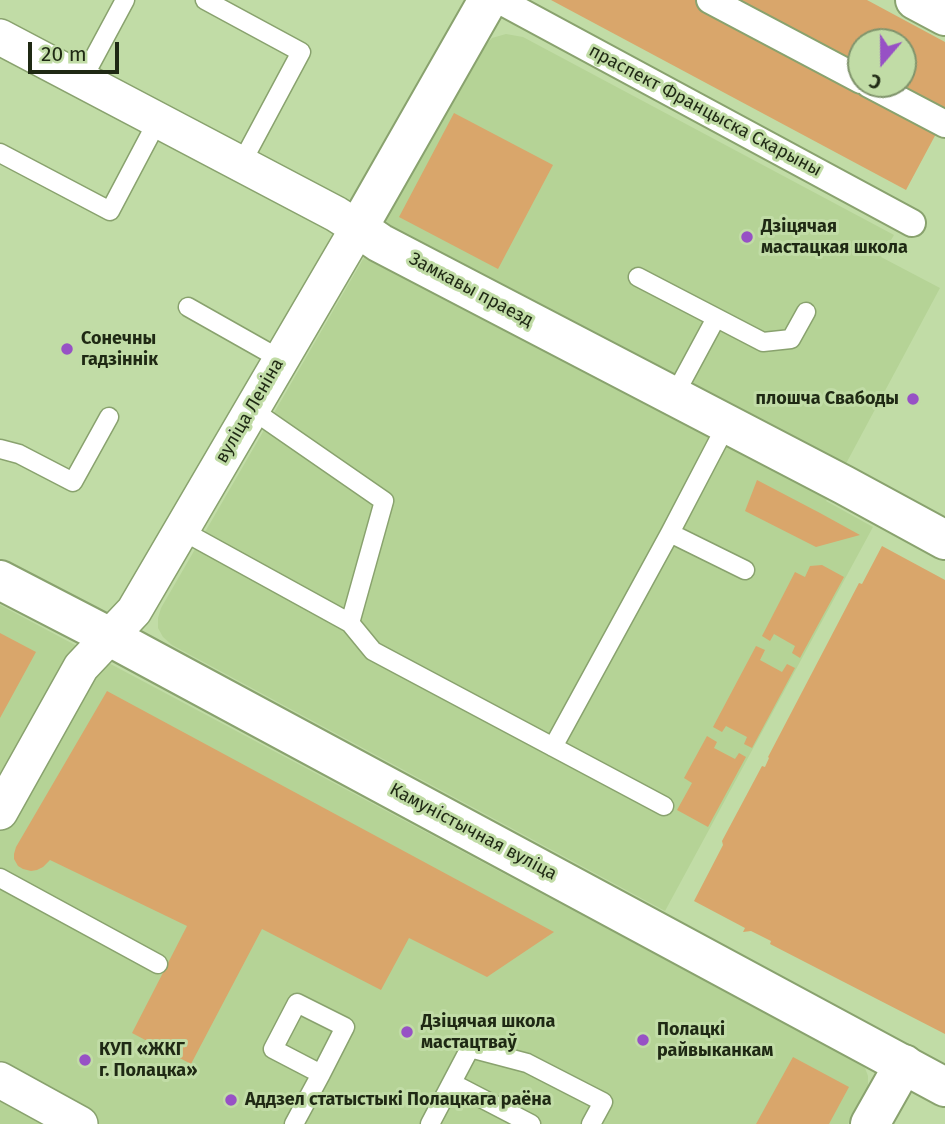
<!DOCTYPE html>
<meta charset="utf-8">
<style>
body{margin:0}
#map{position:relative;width:945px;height:1124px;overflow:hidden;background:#c1dca6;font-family:"Fira Sans",sans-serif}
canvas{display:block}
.north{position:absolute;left:847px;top:28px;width:70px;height:70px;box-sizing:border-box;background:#c1dca6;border:2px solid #80946c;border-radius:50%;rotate:200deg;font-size:19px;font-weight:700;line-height:28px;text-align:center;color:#1f2914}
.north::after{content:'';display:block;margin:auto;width:24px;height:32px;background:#9751c5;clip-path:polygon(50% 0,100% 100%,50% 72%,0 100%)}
.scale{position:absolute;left:28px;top:42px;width:91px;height:32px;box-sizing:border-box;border:4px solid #1f2914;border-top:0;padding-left:9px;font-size:21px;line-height:24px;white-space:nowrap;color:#1f2914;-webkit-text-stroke:5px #c1dca6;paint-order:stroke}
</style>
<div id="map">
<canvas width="945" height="1124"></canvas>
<div class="north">С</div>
<div class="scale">20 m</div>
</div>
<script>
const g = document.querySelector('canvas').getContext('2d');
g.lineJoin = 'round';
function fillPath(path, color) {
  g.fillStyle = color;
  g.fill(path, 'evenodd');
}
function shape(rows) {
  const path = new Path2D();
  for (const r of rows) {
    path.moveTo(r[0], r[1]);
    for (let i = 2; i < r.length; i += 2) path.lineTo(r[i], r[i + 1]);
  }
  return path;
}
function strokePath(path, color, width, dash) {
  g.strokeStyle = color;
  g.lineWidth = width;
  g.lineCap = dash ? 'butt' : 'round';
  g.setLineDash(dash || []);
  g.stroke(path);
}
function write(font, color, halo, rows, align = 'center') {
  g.font = font + ' "Fira Sans",sans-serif';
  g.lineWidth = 6;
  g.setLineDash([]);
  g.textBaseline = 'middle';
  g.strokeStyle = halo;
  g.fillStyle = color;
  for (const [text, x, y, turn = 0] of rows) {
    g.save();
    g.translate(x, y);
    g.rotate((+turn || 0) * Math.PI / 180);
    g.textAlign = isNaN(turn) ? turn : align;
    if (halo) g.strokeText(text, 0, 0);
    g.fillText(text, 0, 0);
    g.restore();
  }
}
fillPath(shape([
 [506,34,523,37,894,235,881,257,940,288,826,501,873,527,665,911,172,645,163,637,158,628,158,618,161,608,388,216,483,48,492,38],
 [0,605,857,1062,865,1068,868,1076,868,1086,848,1124,0,1124]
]), '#b5d396');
fillPath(shape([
 [551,0,867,0,945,42,945,117,906,190],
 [861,42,903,42,903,84,861,84],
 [454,113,553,165,498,269,399,217],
 [757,480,820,513,860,535,816,547,745,511],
 [882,546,945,580,945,1034,770,944,771,941,751,931,743,932,745,928,694,901,723,845,722,841,762,766,765,767,769,758,768,757,859,583,862,584],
 [822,565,844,577,800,658,792,653,795,646,774,634,770,641,762,636,795,572,805,577,810,566],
 [0,633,36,652,0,718],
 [756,646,765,650,760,660,782,672,787,664,795,668,752,748,744,744,747,737,726,726,722,732,713,727],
 [107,691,554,932,487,977,409,938,381,990,262,929,191,1064,132,1033,187,926,50,860,43,867,37,870,31,871,23,869,18,866,14,859,14,854,16,847],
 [707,736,717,742,714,748,735,759,739,753,746,757,708,827,677,810,692,783,684,778],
 [793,1057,849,1087,829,1124,756,1124]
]), '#d9a66b');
const service = shape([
 [205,0,301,52,241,164],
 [82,80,125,0],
 [0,153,110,211,158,120],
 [638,277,763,342,791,339,806,312],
 [188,307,280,359],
 [674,396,716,318],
 [251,409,384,501,350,623],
 [0,449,19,454,73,482,109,417],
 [181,530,350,623,373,651,664,806],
 [670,533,745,570],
 [553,747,670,533,727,424],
 [0,878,158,964],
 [452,1083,531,1124],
 [294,1124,321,1074,345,1027,297,1003,273,1049,321,1074],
 [430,1124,470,1048,527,1063,603,1102,591,1124]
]);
const pedestrian = shape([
 [499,0,912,223],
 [710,0,861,80],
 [869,84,945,124]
]);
const minor = shape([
 [0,37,336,214,358,228,134,611,81,667,0,812],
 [0,1080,80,1124]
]);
const tertiary = shape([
 [488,0,358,228,380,243,844,485,945,540],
 [915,0,945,16],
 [870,1124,904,1064]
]);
const secondary = shape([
 [0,580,110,637,945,1087]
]);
strokePath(service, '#89a26e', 21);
strokePath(pedestrian, '#89a26e', 30);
strokePath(minor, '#89a26e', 38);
strokePath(tertiary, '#89a26e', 42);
strokePath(secondary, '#89a26e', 42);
strokePath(service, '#fff', 18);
strokePath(pedestrian, '#fff', 26);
strokePath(minor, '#fff', 35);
strokePath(tertiary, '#fff', 38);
strokePath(secondary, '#fff', 38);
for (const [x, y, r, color] of [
 [747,237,7,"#9751c5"],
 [67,349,7,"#9751c5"],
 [913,399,7,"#9751c5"],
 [407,1032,7,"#9751c5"],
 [643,1040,7,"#9751c5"],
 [85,1060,7,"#9751c5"],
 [231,1100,7,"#9751c5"]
]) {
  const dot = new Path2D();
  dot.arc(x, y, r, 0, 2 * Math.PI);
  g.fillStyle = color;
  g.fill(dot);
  strokePath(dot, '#c1dca6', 2.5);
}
write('18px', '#1f2914', '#c1dca6', [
 ["праспект Францыска Скарыны",705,111,28],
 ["Замкавы праезд",471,290,28],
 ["вуліца Леніна",250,411,-60],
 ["Камуністычная вуліца",473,832,28]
]);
write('bold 18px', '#1f2914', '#c1dca6', [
 ["Дзіцячая",761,227],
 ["мастацкая школа",761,248],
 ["Сонечны",81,339],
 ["гадзіннік",81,360],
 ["плошча Свабоды",899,399,"right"],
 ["Дзіцячая школа",421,1022],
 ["мастацтваў",421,1043],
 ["Полацкі",657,1030],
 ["райвыканкам",657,1051],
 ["КУП «ЖКГ",99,1050],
 ["г. Полацка»",99,1071],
 ["Аддзел статыстыкі Полацкага раёна",245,1100]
], 'left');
</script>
